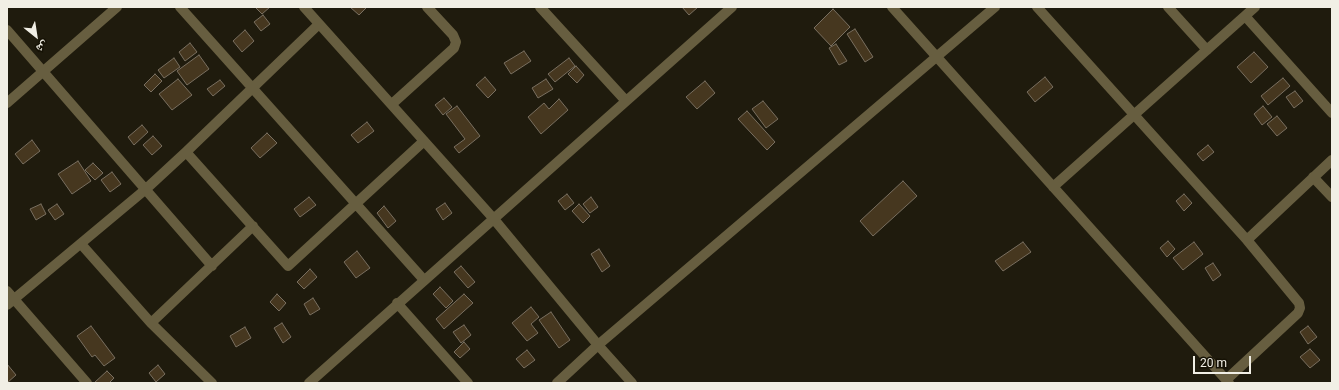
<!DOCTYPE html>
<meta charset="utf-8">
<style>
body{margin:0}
#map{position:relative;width:1339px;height:390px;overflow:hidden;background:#1f1b0d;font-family:Roboto,"Noto Naskh Arabic",sans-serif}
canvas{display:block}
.frame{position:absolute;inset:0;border:8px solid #f1efe5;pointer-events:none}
.north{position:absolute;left:16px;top:16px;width:40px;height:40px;-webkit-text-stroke:3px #161205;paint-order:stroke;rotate:150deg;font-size:11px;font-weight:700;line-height:16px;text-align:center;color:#f1efe5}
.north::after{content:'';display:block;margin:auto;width:14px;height:18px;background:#f1efe5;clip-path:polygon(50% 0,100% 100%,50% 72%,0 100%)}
.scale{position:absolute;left:1193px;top:356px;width:58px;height:18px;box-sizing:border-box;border:2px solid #f1efe5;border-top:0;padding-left:5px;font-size:12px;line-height:14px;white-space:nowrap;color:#f1efe5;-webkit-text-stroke:3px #161205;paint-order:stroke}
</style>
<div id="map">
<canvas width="1339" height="390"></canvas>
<div class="frame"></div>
<div class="north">ش</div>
<div class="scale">20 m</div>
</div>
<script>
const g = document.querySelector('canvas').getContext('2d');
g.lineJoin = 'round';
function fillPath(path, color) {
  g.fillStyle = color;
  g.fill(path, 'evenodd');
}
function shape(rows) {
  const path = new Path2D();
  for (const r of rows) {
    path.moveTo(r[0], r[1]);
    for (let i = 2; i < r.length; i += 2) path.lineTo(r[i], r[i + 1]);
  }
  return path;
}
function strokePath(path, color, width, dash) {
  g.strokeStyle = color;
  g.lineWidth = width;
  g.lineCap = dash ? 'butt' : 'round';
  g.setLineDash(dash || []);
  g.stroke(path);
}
const building = shape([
 [255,7,270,7,262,14,255,7],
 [350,7,367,7,359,15,350,7],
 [682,7,698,7,689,15,682,7],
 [833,9,850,27,831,46,814,28,833,9],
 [263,15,270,24,261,31,254,22,263,15],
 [855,29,873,57,865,62,847,34,855,29],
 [245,30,254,41,242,52,233,41,245,30],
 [190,43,197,52,185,61,179,52,190,43],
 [836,44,847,61,839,65,829,48,836,44],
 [524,51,531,61,511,74,504,63,524,51],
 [1254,52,1268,67,1251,83,1237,67,1254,52],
 [199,55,209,69,187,85,177,71,199,55],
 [174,58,180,67,164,78,158,70,174,58],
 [569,58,575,66,555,82,548,74,569,58],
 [576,66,584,75,577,83,568,74,576,66],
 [155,74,162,81,151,92,144,85,155,74],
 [485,77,496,90,488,98,476,85,485,77],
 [1045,77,1053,87,1035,102,1027,92,1045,77],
 [1283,78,1290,86,1268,105,1261,96,1283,78],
 [178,79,192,95,172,110,159,94,178,79],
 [546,79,553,89,538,98,532,88,546,79],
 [220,80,225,86,213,96,207,89,220,80],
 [705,81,715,93,697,109,686,97,705,81],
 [1295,91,1303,101,1294,108,1286,97,1295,91],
 [444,98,452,107,443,115,435,105,444,98],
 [559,99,568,110,541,134,528,117,544,103,549,109,559,99],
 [763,101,778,119,766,128,752,109,763,101],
 [457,106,480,136,459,153,454,147,465,139,446,114,457,106],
 [1263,106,1272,117,1262,125,1254,114,1263,106],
 [747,111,775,142,767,150,738,119,747,111],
 [1277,116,1287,128,1277,136,1267,124,1277,116],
 [367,122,374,131,358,143,351,135,367,122],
 [142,125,148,132,134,145,128,137,142,125],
 [267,133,277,143,260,158,251,148,267,133],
 [153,136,162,146,152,155,143,145,153,136],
 [32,140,40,151,23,164,15,154,32,140],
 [1208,145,1214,152,1203,161,1197,154,1208,145],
 [78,161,91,181,72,194,58,174,78,161],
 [93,163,103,173,95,180,85,170,93,163],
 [112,172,121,184,110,192,101,180,112,172],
 [903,181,917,196,873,236,860,221,903,181],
 [567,194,574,203,565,210,558,201,567,194],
 [1184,194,1192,203,1184,211,1176,201,1184,194],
 [309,197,316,205,300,217,294,209,309,197],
 [591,197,598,207,590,213,583,204,591,197],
 [445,203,452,213,443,220,436,209,445,203],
 [41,204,46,214,36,220,30,209,41,204],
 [57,204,64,214,55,220,48,210,57,204],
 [579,204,590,216,583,223,572,211,579,204],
 [384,206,396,221,388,228,377,213,384,206],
 [1168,241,1175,249,1167,257,1160,248,1168,241],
 [1023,242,1031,252,1003,271,995,261,1023,242],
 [1194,242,1203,254,1183,270,1173,258,1194,242],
 [599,249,610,266,602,272,591,254,599,249],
 [357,251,370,268,356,278,344,262,357,251],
 [1213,263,1221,275,1213,281,1205,268,1213,263],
 [461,266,475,282,468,288,454,272,461,266],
 [310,269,317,277,304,289,297,282,310,269],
 [440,287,453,301,446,308,433,294,440,287],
 [277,294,286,303,279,311,270,302,277,294],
 [464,294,473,303,444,329,436,319,464,294],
 [313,298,320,309,310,315,304,304,313,298],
 [531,307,539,317,531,324,538,333,527,341,512,323,531,307],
 [551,312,570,340,559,348,539,320,551,312],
 [282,323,291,337,283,343,274,328,282,323],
 [464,325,471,335,461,343,453,332,464,325],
 [91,326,115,358,104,366,95,355,92,357,77,336,91,326],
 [1308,326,1317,337,1308,344,1300,332,1308,326],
 [245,327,251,338,236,347,230,336,245,327],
 [464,342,470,349,460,358,454,352,464,342],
 [1310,349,1320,360,1310,368,1300,357,1310,349],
 [527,350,535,360,524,368,516,359,527,350],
 [7,364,16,375,7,383,7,364],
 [158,365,165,374,156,382,149,373,158,365],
 [107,371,114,378,109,383,94,383,107,371]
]);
fillPath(building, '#46371f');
strokePath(building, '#796f60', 1);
strokePath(shape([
 [180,7,424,280],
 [304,7,493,218,598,345,632,383],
 [540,7,626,101],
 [892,7,1229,383],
 [1037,7,1247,240,1299,303,1300,308,1298,313,1226,380],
 [1168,7,1207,50],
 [1245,16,1332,113],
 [7,30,212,266],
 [7,103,117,7],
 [392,104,454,48,456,42,453,35,427,7],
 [186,152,288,266,424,141],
 [1313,177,1332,197],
 [1053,187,1255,7],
 [1247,240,1332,160],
 [81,244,151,323,212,383],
 [7,291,87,383],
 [397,303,468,383],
 [7,305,146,189,186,152,319,24],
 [151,323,253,226],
 [309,383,732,7]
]), '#675e40', 10);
strokePath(shape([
 [557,383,598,345,995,7]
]), '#675e40', 10);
</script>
